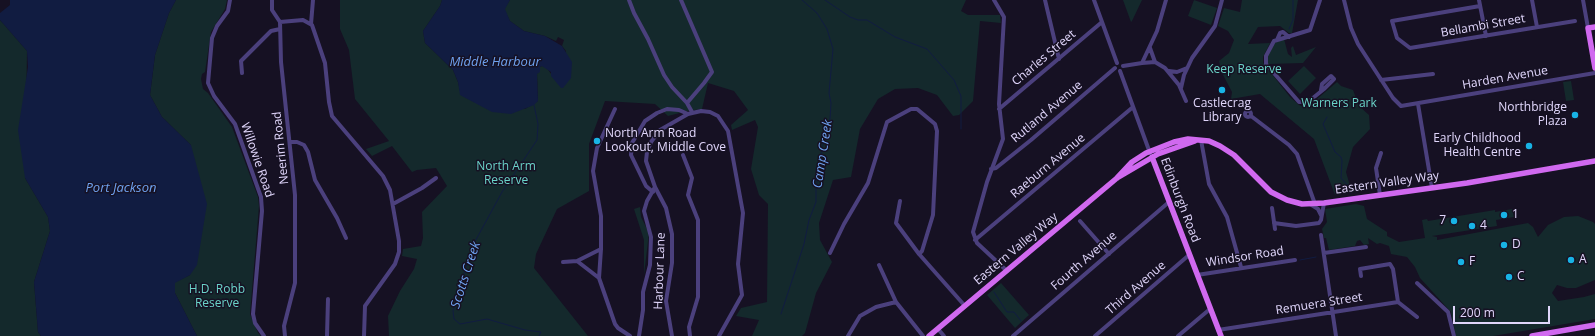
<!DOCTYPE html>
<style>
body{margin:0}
#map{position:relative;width:1595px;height:336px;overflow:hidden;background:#161123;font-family:"Open Sans",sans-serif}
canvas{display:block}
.scale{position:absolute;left:1453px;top:306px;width:97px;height:18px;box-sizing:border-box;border:2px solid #e0d6fb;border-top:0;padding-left:5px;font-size:12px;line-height:14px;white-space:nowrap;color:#e0d6fb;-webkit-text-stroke:3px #161123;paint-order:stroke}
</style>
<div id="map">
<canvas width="1595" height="336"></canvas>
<div class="scale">200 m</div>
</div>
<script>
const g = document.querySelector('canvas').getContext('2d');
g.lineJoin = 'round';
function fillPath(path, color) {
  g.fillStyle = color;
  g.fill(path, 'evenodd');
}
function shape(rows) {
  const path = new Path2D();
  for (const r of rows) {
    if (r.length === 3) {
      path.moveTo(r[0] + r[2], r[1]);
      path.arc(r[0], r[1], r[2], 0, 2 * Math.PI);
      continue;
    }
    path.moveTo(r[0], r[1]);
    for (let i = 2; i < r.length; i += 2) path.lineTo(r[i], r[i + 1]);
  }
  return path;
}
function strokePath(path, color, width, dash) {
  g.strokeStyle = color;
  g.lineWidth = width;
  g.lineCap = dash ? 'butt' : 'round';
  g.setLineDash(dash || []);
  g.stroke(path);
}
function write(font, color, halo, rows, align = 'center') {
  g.font = font + ' "Open Sans",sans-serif';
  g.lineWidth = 3;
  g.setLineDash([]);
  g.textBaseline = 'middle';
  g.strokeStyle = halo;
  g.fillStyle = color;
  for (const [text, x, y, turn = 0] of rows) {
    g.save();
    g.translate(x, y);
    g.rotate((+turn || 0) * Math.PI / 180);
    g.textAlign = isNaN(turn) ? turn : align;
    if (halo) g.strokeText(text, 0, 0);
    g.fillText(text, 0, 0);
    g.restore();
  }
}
fillPath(shape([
 [176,0,227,0,225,9,211,32,205,72,202,74,201,79,203,89,208,93,232,127,258,197,259,206,250,314,258,333,261,336,197,336,175,293,175,282,190,275,191,145,162,117,150,95,155,55,169,13],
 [340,0,442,0,440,6,423,31,425,43,453,70,458,82,461,95,525,109,538,101,537,74,540,67,542,66,546,67,557,82,566,51,562,46,564,40,558,37,556,41,545,36,524,31,510,21,504,9,510,0,966,0,961,11,968,15,1000,15,1001,23,980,21,973,101,959,115,953,116,937,95,918,88,895,89,878,99,860,129,851,177,833,180,819,223,820,240,832,262,816,293,805,333,802,336,752,336,759,320,736,316,741,308,767,302,768,204,759,195,751,169,758,127,755,120,732,130,731,125,748,110,734,91,708,83,702,109,687,111,668,116,655,104,605,101,589,144,589,191,557,209,536,254,534,268,588,336,389,336,388,316,400,291,414,269,417,259,402,256,403,249,421,246,423,238,422,212,447,186,436,168,417,170,412,172,392,146,372,156,366,149,389,141,355,99,349,50,340,29],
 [1123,0,1142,0,1132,21,1131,22],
 [1194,0,1217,8,1211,25,1188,16],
 [1242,0,1298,0,1292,33,1289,33,1280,26,1258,27,1248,44,1270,43,1263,57,1263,63,1290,97,1299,105,1304,107,1310,105,1337,82,1341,86,1353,90,1359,106,1369,115,1370,129,1353,147,1346,172,1350,186,1355,192,1335,195,1314,139,1260,94,1231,99,1232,92,1222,73,1219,61,1229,53,1234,40,1228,31,1218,26,1224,8,1240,12],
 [0,20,27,51,25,178,48,217,50,231,34,282,38,332,41,336,0,336],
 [1284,39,1288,54,1292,57,1291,48,1293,46,1296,55,1316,47,1303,63,1268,64,1268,55,1275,43],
 [1304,66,1316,78,1300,94,1288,81],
 [1571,81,1574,100,1566,101,1563,82],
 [1356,204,1364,206,1367,219,1387,232,1387,236,1399,242,1425,238,1422,220,1427,219,1428,221,1495,210,1495,212,1512,209,1514,217,1496,220,1497,226,1432,236,1437,237,1437,240,1528,223,1533,227,1538,237,1548,225,1564,217,1578,216,1593,222,1595,224,1595,280,1576,288,1567,288,1557,285,1552,293,1558,301,1584,297,1595,294,1595,319,1493,336,1456,336,1451,312,1420,278,1415,267,1407,257,1391,254,1389,246,1380,243,1377,244,1368,238,1369,244,1364,245,1360,240,1357,241,1355,246,1329,250,1326,238,1324,238,1322,229,1327,222,1325,209],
 [640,207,641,217,649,233,644,275,644,240,634,209],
 [1001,283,1029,315,1015,328,987,295]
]), '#14292c');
fillPath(shape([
 [10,0,176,0,169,13,155,55,150,95,162,117,191,145,207,204,197,265,190,275,175,283,175,293,197,336,41,336,38,332,34,282,50,231,48,217,25,178,18,130,28,67,27,51,0,20,0,13,10,5],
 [442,0,510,0,505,9,510,21,524,31,545,36,562,46,572,62,571,78,563,88,561,88,551,76,551,72,542,66,540,67,540,72,537,74,538,101,534,105,511,114,492,112,460,95,458,82,453,70,425,43,423,31,440,6]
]), '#111c41');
strokePath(shape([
 [825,0,850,17,858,20,867,20,895,37,927,49,954,80,961,96,961,129],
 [1289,29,1293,20,1293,0],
 [534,105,538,124,537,140,502,192,472,247,453,311,454,319,460,324,487,319,525,330,541,332,539,336],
 [1327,117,1323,124,1335,152,1341,157,1342,161,1341,178,1351,189,1351,193],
 [1300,260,1316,257],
 [994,292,1007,312,1014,312,1021,321],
 [781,314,804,244,809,220,816,202,816,189,822,149,826,128,830,119,831,103,829,93,833,49,827,29,817,13,802,0]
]), '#111c41', 1);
strokePath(shape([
 [230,0,228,11,217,26,212,38,208,83,214,96,235,124,261,197,262,211,253,314,255,323,264,336],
 [272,0,272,10,280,22,281,62,295,195,295,283,284,326,285,336],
 [629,0,634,13,648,39,664,75,672,87,687,103,692,112],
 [681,0,712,72,704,83,687,103],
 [994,0,1004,17,999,104,1003,139,987,182,973,232,977,243,1007,271],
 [1045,0,1059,59],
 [1094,0,1117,63],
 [1320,0,1310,30,1274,41,1266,56,1266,64,1299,102,1308,102,1324,89,1334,79,1331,76,1322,84,1321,90],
 [1344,0,1351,28,1358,44,1393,98,1401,106,1595,73],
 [1479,0,1486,36],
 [1532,0,1537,27],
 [1583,0,1588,28],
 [1480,6,1392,21,1397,38,1410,48,1575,21],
 [280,22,303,20,312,25,325,63,329,102,332,116,383,176,390,190,399,241,399,252,395,264,365,306,364,336],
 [311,24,313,0],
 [1277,40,1280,33,1283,32,1289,37],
 [1150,48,1155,62],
 [1142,63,1155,62,1165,68,1179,85,1186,101],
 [1123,66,1142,63,1157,31,1166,0],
 [1120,71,1150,153],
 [1169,71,1177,72,1187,68],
 [242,73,241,61,271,31,280,29],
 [1381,80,1433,74],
 [1181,88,1184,75,1192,58,1215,26,1222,0],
 [1418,104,1432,188],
 [615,109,597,148,593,171,601,216,601,249,599,278,615,324,618,328,630,336],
 [999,109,1102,22],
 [1248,114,3],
 [1251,116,1289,145,1297,154,1315,204],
 [1201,140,1209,184,1227,217,1241,267],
 [290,142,297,142,304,145,308,152,315,180,337,218,346,238],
 [683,155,692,178,688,195,698,220,698,297,689,327,690,336],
 [991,169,996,168,1031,140,1115,68],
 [655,187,666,208,672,234,672,263,666,301,672,336],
 [653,192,646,186,631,155,632,143,645,121,657,113,667,109,679,110,688,114],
 [1380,195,1376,168,1381,153],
 [900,201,896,223,919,254],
 [393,204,422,188,436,178],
 [1310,204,1318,209,1321,215],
 [1272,208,1275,229],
 [1080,221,1109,254],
 [1274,223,1296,226,1319,223,1321,220,1324,203],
 [1321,235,1336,336],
 [975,240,1133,107],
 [830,253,844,224,868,183,887,122,911,109,917,109,935,124,937,131,933,215,922,251,919,254,965,306],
 [1324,253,1366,247],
 [577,261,601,249],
 [563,262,577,261,599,278],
 [879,265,896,302],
 [1197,275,1295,260],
 [1361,276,1360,269,1390,264,1393,269,1398,302],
 [1417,283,1448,312,1454,336],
 [938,329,944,336],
 [1218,330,1398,302,1417,317],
 [327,336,328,299],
 [639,336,643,310,643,292,650,265,651,237,644,211,647,201,655,187,646,161,647,152,651,142,660,130,688,114,701,111,710,112,718,116,728,131,743,213,738,264,742,295,719,336],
 [848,336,860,316,876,307,896,302,923,336],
 [1013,336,1169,202],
 [1095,336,1189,255],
 [1178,336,1210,309]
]), '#4b407d', 4);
strokePath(shape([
 [1595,27,1588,28,1595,68],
 [1152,157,1221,336],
 [1117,178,1132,162,1146,153,1174,142,1188,139,1209,141,1220,146,1234,155,1271,192,1287,200,1302,204,1324,203,1467,183,1595,161],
 [929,336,1117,178,1158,154,1195,141],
 [1532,336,1595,325]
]), '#d069ef', 5.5);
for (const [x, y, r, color] of [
 [1222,90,4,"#18b3e5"],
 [1575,115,4,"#18b3e5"],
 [597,141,4,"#18b3e5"],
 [1529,146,4,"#18b3e5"],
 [1504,215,4,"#18b3e5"],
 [1454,221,4,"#18b3e5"],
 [1472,226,4,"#18b3e5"],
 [1504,245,4,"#18b3e5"],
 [1571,260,4,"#18b3e5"],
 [1461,262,4,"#18b3e5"],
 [1509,277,4,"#18b3e5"]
]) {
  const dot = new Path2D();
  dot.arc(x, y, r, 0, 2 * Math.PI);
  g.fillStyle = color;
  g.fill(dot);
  strokePath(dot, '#161123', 1.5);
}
write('12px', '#e0d6fb', '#161123', [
 ["Bellambi Street",1483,26,-10],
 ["Charles Street",1044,58,-40],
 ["Harden Avenue",1505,78,-10],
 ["Rutland Avenue",1047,112,-40],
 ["Neerim Road",281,148,-96],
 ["Willowie Road",257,160,71],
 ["Raeburn Avenue",1048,166,-40],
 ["Eastern Valley Way",1387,183,-8],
 ["Edinburgh Road",1180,200,69],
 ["Eastern Valley Way",1016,249,-40],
 ["Windsor Road",1245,257,-9],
 ["Fourth Avenue",1084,261,-41],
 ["Harbour Lane",660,271,-88],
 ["Third Avenue",1136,288,-41],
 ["Remuera Street",1319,304,-9]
]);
write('12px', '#6ad3c8', '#161123', [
 ["Keep Reserve",1244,70],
 ["Warners Park",1339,104],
 ["North Arm",506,167],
 ["Reserve",506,181],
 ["H.D. Robb",217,290],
 ["Reserve",217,304]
]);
write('12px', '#e0d6fb', '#161123', [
 ["Castlecrag",1222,104,"center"],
 ["Library",1222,118,"center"],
 ["Northbridge",1567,108,"right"],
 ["Plaza",1567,122,"right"],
 ["North Arm Road",605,134],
 ["Lookout, Middle Cove",605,148],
 ["Early Childhood",1521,139,"right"],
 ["Health Centre",1521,153,"right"],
 ["1",1512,215],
 ["7",1446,221,"right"],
 ["4",1480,226],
 ["D",1512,245],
 ["A",1579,260],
 ["F",1469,262],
 ["C",1517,277]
], 'left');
write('italic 13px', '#6fa2f0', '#161123', [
 ["Middle Harbour",495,62],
 ["Camp Creek",823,154,-81],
 ["Port Jackson",121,188],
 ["Scotts Creek",466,275,-72]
]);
</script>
